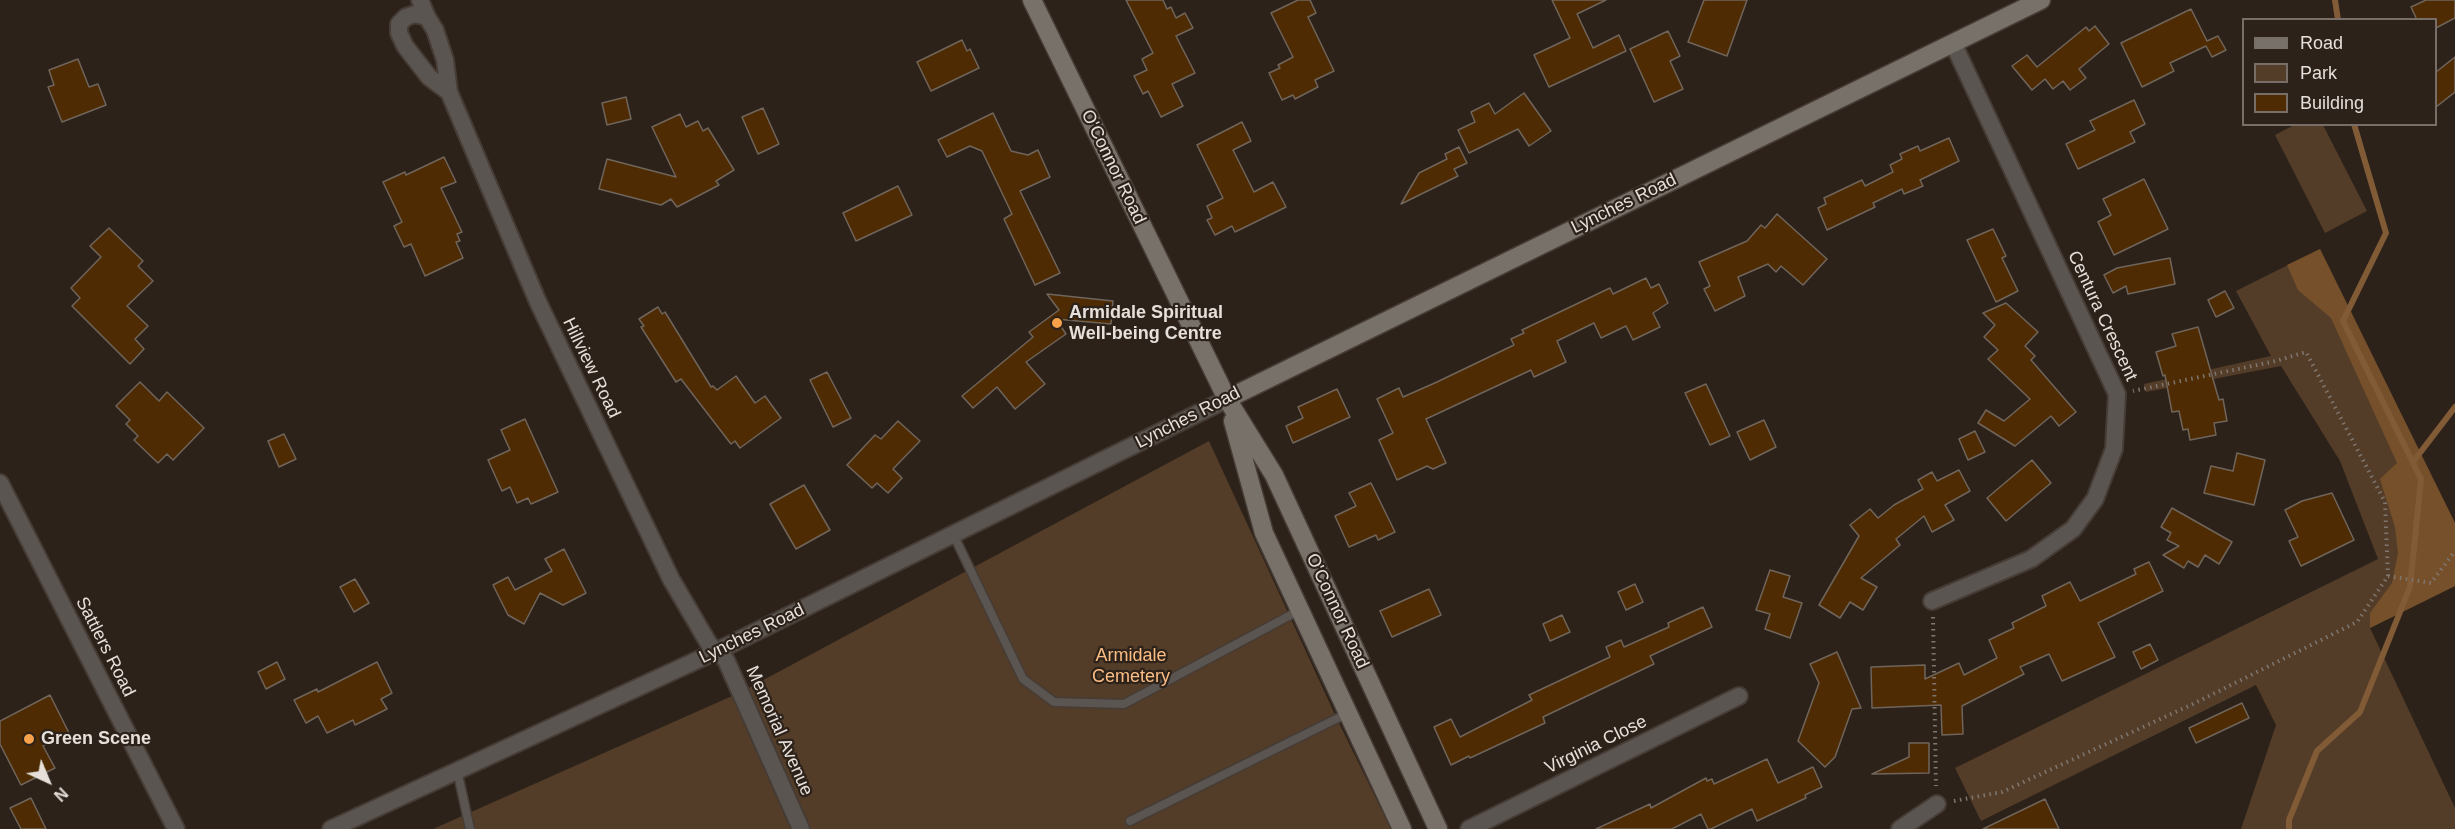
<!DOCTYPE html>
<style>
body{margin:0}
#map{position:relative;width:2455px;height:829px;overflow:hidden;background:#2c221a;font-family:Helvetica,sans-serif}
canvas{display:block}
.legend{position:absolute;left:2242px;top:18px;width:195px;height:108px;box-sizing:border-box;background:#2c221a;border:2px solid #766e67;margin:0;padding:8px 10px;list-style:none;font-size:18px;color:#e6dfda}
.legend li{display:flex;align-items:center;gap:12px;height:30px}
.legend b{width:30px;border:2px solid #766e67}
.north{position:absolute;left:18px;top:751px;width:60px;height:60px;-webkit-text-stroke:4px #2c221a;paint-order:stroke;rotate:136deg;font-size:16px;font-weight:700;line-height:24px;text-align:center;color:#e6dfda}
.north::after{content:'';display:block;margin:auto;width:21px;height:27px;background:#e6dfda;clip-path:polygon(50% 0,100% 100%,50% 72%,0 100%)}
</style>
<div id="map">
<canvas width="2455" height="829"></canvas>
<ul class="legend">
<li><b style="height:8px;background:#78716a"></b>Road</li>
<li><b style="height:16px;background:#533d28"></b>Park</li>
<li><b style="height:16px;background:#4e2b02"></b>Building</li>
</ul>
<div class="north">N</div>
</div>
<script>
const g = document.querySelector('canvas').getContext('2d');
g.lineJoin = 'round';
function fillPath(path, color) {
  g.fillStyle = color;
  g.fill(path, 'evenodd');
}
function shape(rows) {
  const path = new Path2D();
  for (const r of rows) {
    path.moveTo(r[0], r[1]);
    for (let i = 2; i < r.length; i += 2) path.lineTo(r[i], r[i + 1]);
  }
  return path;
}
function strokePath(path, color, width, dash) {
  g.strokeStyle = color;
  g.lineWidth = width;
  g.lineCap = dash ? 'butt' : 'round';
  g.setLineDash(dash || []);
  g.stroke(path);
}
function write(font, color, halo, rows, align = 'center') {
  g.font = font + ' Helvetica,sans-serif';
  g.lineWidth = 4.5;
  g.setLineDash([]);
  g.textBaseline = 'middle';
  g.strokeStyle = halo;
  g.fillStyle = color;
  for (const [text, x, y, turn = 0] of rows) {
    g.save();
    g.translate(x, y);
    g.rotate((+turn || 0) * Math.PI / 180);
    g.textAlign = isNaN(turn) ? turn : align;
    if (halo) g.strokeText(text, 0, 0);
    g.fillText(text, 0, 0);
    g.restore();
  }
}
fillPath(shape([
 [2294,125,2323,125,2367,211,2325,233,2275,135],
 [2320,249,2455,523,2455,586,2370,628,2455,808,2455,829,2241,829,2276,725,2256,685,1981,821,1955,768,2378,559,2340,461,2281,366,2146,392,2144,384,2271,356,2236,291],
 [1209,441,1337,719,1391,829,433,829,741,692]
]), '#533d28');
fillPath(shape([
 [2320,249,2455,523,2455,586,2370,628,2370,613,2392,583,2398,553,2395,527,2380,479,2397,463,2331,318,2298,290,2287,265]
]), '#76502b');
strokePath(shape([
 [2335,0,2338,20],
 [2413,462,2455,407],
 [2289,829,2289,820,2317,751,2360,712,2410,587,2421,479,2343,321,2386,233,2354,124]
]), '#815a36', 6);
const building = shape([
 [1126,0,1163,0,1167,9,1171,7,1176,18,1185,13,1193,28,1176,36,1195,73,1172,84,1183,106,1161,117,1148,91,1143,94,1134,76,1147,70,1142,59,1153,53,1126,0],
 [1298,0,1310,0,1316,13,1308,17,1334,71,1315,80,1318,87,1295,99,1293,95,1282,100,1269,73,1280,68,1278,65,1293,57,1271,13,1298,0],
 [1552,0,1606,0,1577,14,1593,48,1619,35,1626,51,1549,87,1534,55,1570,38,1552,0],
 [1704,0,1747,0,1727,56,1688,42,1704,0],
 [2426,0,2455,0,2455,18,2436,28,2436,20,2417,20,2411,7,2426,0],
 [2191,9,2207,41,2218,36,2226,50,2212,57,2206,46,2170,63,2174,71,2142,87,2121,43,2191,9],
 [2095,26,2109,44,2079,69,2086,78,2070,90,2063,81,2053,89,2045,79,2032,90,2012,66,2027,55,2037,67,2086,27,2089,31,2095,26],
 [1668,31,1680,56,1670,61,1683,89,1654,102,1630,49,1668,31],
 [962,40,967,51,970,49,979,68,931,91,917,62,962,40],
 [2455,57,2455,92,2436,107,2436,72,2455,57],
 [78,59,89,87,98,84,106,105,62,122,48,87,54,85,49,70,78,59],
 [1524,93,1551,131,1529,146,1518,129,1469,153,1458,130,1475,122,1471,112,1489,103,1495,114,1524,93],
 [626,97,631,119,607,125,602,103,626,97],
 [2134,100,2145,124,2130,132,2135,142,2078,169,2066,144,2095,130,2090,121,2134,100],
 [763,108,779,144,758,154,742,117,763,108],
 [993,113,1011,151,1028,155,1038,150,1050,177,1020,191,1060,273,1035,285,1004,219,1012,214,982,151,970,146,947,157,938,140,993,113],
 [680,114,686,127,698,121,703,131,708,128,734,170,716,181,719,185,677,207,671,199,661,205,599,189,607,159,676,177,652,127,680,114],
 [1242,122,1251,141,1233,150,1254,192,1273,182,1286,207,1235,232,1232,226,1215,235,1207,220,1212,218,1207,206,1223,198,1197,145,1242,122],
 [1949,138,1959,161,1920,180,1923,186,1904,194,1902,189,1873,203,1875,207,1827,230,1818,208,1826,204,1824,198,1862,180,1865,186,1893,172,1890,165,1902,159,1900,154,1918,146,1920,151,1949,138],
 [1459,147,1467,163,1454,169,1458,176,1401,204,1419,173,1447,159,1445,154,1459,147],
 [444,157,456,182,441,188,462,232,457,234,460,241,456,242,463,258,425,276,411,244,404,247,394,226,402,222,383,182,405,172,406,175,444,157],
 [2144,179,2168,229,2114,255,2098,222,2111,215,2103,199,2144,179],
 [898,186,912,215,856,241,843,213,898,186],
 [1777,214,1827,259,1803,285,1781,266,1776,272,1768,264,1738,277,1745,296,1715,311,1704,289,1710,286,1699,262,1747,241,1761,225,1765,228,1777,214],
 [109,228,143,261,138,266,153,281,127,306,148,326,135,339,144,349,130,364,72,306,80,298,71,288,101,257,90,246,109,228],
 [1993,229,2006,256,2002,258,2018,291,1996,302,1967,240,1993,229],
 [2170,258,2175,284,2128,294,2126,286,2113,293,2104,275,2117,268,2170,258],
 [1646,278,1651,288,1659,284,1668,303,1653,313,1660,327,1633,340,1626,326,1601,338,1594,323,1557,341,1566,362,1534,377,1531,370,1426,419,1446,463,1433,469,1427,466,1397,480,1379,440,1393,433,1377,399,1399,388,1403,397,1437,382,1514,345,1511,339,1524,333,1522,330,1610,288,1613,294,1646,278],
 [2225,291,2234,308,2216,317,2208,300,2225,291],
 [1047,294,1113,301,1111,324,1056,319,1066,334,1026,362,1045,384,1015,409,997,387,973,408,962,396,1033,337,1029,332,1059,310,1047,294],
 [2006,303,2038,332,2025,346,2035,356,2031,360,2076,412,2059,426,2051,416,2015,446,1978,423,1986,410,2004,421,2030,399,1988,359,1998,350,1984,337,1995,325,1983,313,2006,303],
 [658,307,662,314,665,312,711,387,713,386,717,390,736,376,755,403,765,396,781,418,740,448,735,441,731,444,681,379,676,382,641,327,644,326,639,319,658,307],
 [2198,327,2219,400,2223,399,2227,421,2214,423,2216,435,2190,440,2188,429,2183,430,2179,411,2172,412,2165,375,2163,376,2156,352,2176,346,2172,334,2198,327],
 [827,372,851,418,833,427,810,380,827,372],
 [140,382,159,401,167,392,204,428,173,460,167,454,158,463,134,440,138,436,126,424,130,420,116,406,140,382],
 [1706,384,1730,436,1710,445,1685,393,1706,384],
 [1337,389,1350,417,1293,443,1286,426,1303,418,1298,407,1337,389],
 [525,419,558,492,531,504,528,498,517,503,510,487,502,491,488,460,510,450,501,430,525,419],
 [1764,420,1776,447,1750,460,1737,432,1764,420],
 [898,421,920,441,893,469,902,478,888,493,877,483,872,488,847,465,875,435,881,439,898,421],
 [1975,431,1985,452,1968,460,1959,439,1975,431],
 [284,434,296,459,279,467,268,441,284,434],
 [2237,453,2265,460,2254,505,2204,493,2211,466,2233,471,2237,453],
 [2032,460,2051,483,2006,521,1987,498,2032,460],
 [1959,470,1970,491,1945,505,1954,520,1932,532,1924,516,1896,539,1900,545,1861,578,1877,587,1863,610,1850,602,1840,618,1819,605,1859,536,1850,525,1870,509,1878,518,1894,505,1923,489,1918,480,1932,472,1937,481,1959,470],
 [1371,483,1395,532,1378,540,1376,535,1349,547,1335,516,1356,506,1349,493,1371,483],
 [804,485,830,530,796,549,770,504,804,485],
 [2332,493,2354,540,2301,566,2289,541,2298,537,2285,510,2302,501,2332,493],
 [2172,508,2232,542,2219,564,2205,555,2198,567,2188,561,2184,568,2163,555,2179,546,2167,540,2171,533,2161,527,2172,508],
 [564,549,586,593,563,605,540,593,524,624,508,615,493,585,508,577,515,590,552,571,545,559,564,549],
 [2149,562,2163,591,2098,623,2115,657,2062,681,2049,654,2020,667,2024,674,1962,706,1963,734,1942,735,1941,705,1872,708,1871,667,1925,665,1925,679,1959,663,1964,675,1997,658,1989,640,2014,628,2012,623,2046,606,2042,596,2070,582,2080,601,2136,574,2134,569,2149,562],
 [1770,570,1790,576,1783,597,1802,603,1790,638,1765,629,1770,614,1756,610,1770,570],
 [355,579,369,603,354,612,340,587,355,579],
 [1635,584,1643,602,1626,610,1618,592,1635,584],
 [1429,589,1441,615,1392,637,1380,611,1429,589],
 [1703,607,1712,627,1650,656,1654,664,1543,717,1545,723,1470,758,1469,756,1451,765,1434,727,1451,719,1460,737,1532,700,1529,695,1610,657,1606,647,1621,640,1624,647,1669,627,1668,623,1703,607],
 [1562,615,1570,632,1550,641,1543,624,1562,615],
 [2150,644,2158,660,2141,669,2133,652,2150,644],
 [1837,652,1861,708,1852,709,1835,757,1825,767,1798,741,1819,683,1810,664,1837,652],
 [277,662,285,679,266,689,258,672,277,662],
 [377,662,392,693,381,699,387,709,355,725,353,720,327,733,318,716,306,723,294,700,317,689,318,692,377,662],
 [50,695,69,733,43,746,55,768,21,785,0,744,0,721,50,695],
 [2242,703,2249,718,2196,743,2189,728,2242,703],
 [1909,743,1929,743,1929,773,1872,774,1909,757,1909,743],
 [1767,759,1778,783,1813,767,1822,787,1805,795,1806,798,1757,821,1752,809,1711,829,1708,829,1701,814,1672,829,1596,829,1650,804,1651,808,1706,778,1707,781,1712,779,1714,784,1767,759],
 [31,798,46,829,21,829,10,808,31,798],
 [2045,799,2059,829,1983,829,2045,799]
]);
fillPath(building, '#4e2b02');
strokePath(building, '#70655b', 1.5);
const lane = shape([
 [954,536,1023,679,1054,702,1124,704,1300,610],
 [457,770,470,829],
 [1130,821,1348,713]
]);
const street = shape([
 [420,0,427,17],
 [449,92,429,77,405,46,399,33,399,24,406,17,415,14,427,17,435,30,445,60,449,92,538,302,671,579,709,644,726,660,801,829],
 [0,483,176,829],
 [1932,601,2031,559,2073,529,2095,499,2114,449,2117,394,1953,43],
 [331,829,717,651,1227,399],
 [1469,829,1739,696],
 [1900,829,1937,804]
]);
const secondary = shape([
 [1032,0,1227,399,1274,475,1438,829],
 [1227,399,2041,0],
 [1233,421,1264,533,1402,829]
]);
strokePath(lane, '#463c35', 11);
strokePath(street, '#463c35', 20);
strokePath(secondary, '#463c35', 21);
strokePath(shape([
 [2388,576,2431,583,2455,551],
 [1933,617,1936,786],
 [1954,801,2002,792,2193,704,2357,622,2388,576,2385,502,2306,352,2276,361,2133,391]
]), '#7f766f', 4, [1.5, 4.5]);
strokePath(lane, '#5a5551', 8);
strokePath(street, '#5a5551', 16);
strokePath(secondary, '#78716a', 18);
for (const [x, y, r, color] of [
 [1057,323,6,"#f7a14a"],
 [29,739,6,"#f7a14a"]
]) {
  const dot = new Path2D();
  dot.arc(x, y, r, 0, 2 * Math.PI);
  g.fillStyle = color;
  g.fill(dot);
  strokePath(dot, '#2c221a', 2);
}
write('18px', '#e6dfda', '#2c221a', [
 ["O'Connor Road",1113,167,64],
 ["Lynches Road",1624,204,-26],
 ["Centura Crescent",2102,316,65],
 ["Hillview Road",591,368,64],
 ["Lynches Road",1188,418,-27],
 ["O'Connor Road",1337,611,65],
 ["Lynches Road",752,634,-26],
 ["Sattlers Road",105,647,63],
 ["Memorial Avenue",779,731,66],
 ["Virginia Close",1596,745,-26]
]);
write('bold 18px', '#e6dfda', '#2c221a', [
 ["Armidale Spiritual",1069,313],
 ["Well-being Centre",1069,334],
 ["Green Scene",41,739]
], 'left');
write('18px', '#fcbd84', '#2c221a', [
 ["Armidale",1131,656],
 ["Cemetery",1131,677]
]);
</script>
